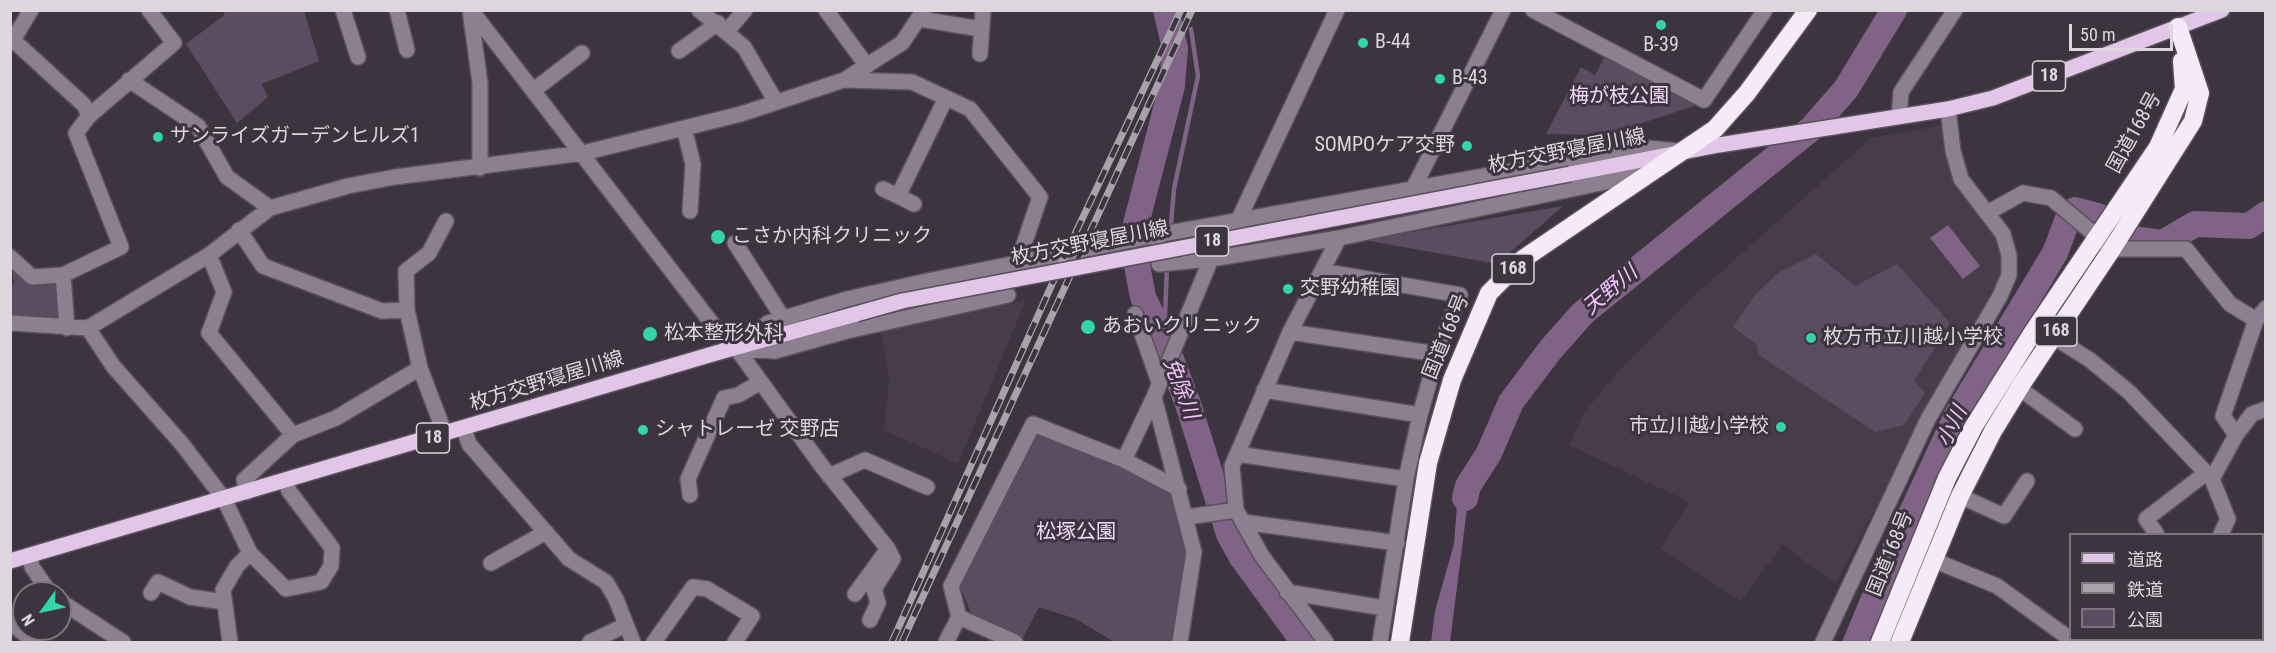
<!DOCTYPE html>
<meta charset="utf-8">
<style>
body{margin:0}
#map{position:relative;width:2276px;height:653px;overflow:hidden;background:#3c343e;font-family:"Roboto Condensed","Noto Sans JP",sans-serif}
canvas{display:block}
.frame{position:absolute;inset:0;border:12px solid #dcd7dd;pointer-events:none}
.legend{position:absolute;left:2069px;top:533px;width:195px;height:108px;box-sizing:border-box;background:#3c343e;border:2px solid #7c757e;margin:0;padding:8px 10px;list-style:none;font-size:18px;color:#dcd7dd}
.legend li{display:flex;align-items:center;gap:12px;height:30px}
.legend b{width:30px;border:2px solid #7c757e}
.north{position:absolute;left:12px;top:581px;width:60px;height:60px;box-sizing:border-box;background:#3c343e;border:2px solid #7c757e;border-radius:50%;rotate:237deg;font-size:16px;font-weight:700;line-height:24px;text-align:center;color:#dcd7dd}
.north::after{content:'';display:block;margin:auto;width:21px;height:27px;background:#33d4a8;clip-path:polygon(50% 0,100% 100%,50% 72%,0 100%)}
.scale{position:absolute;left:2069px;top:24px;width:104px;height:27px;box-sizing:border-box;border:3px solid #dcd7dd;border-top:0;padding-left:8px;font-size:18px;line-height:21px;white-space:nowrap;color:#dcd7dd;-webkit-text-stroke:4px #3c343e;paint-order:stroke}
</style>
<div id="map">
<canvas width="2276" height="653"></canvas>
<div class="frame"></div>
<ul class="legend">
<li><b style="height:8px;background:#e1c6e8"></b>道路</li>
<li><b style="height:8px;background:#a8a2aa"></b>鉄道</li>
<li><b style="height:16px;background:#5c4c61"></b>公園</li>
</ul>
<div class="north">N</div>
<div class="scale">50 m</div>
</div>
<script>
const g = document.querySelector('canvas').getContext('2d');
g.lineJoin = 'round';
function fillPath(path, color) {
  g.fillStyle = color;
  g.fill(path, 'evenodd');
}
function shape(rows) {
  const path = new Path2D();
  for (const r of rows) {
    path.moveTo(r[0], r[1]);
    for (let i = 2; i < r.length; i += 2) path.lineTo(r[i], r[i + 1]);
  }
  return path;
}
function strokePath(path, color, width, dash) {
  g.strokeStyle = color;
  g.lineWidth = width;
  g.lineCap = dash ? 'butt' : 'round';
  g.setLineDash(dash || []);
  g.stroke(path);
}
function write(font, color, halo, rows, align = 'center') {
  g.font = font + ' "Roboto Condensed","Noto Sans JP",sans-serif';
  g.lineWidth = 6;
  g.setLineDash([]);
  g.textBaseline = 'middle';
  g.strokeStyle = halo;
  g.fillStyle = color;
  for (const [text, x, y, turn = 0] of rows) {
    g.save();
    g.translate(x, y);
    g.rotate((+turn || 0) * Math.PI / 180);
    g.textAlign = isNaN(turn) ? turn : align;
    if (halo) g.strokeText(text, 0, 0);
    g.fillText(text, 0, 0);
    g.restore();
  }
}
fillPath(shape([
 [1944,125,1949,171,1957,188,2000,236,2006,273,1927,410,1836,583,1782,545,1741,601,1661,549,1689,502,1569,445,1584,413,1615,375,1688,301,1871,138],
 [1026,300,958,464,884,430,889,382,881,332]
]), '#483c4b');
fillPath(shape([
 [225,11,304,11,319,61,262,84,268,97,237,123,186,44,223,16],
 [1606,54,1700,104,1606,135,1546,134,1581,67,1595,75],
 [1563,206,1497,264,1370,241,1371,239],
 [1816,254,1855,286,1897,264,1950,323,1914,381,1925,393,1904,425,1875,432,1759,355,1757,345,1733,327,1755,295,1778,273],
 [11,263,31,284,57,283,57,318,11,316,10,287,14,284],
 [1038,430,1126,466,1174,491,1182,521,1188,568,1173,642,1114,642,1076,619,1039,607,1022,640,972,615,959,584]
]), '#5c4c61');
fillPath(shape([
 [1948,225,1980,266,1963,279,1930,238],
 [1472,464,1493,470,1478,479,1469,493,1450,642,1431,642,1435,611,1454,544,1458,492]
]), '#806387');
strokePath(shape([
 [1169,248,1174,189,1198,76,1191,29],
 [1164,341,1167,266]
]), '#806387', 4.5);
strokePath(shape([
 [1166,10,1175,48,1172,86,1132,239,1143,297,1164,341,1188,404,1229,534,1241,556,1304,642],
 [2075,210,2098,216],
 [2135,239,2163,243,2195,224,2249,226,2266,214],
 [1465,498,1468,486,1489,453,1511,402,1551,349,1583,313,1812,128,1846,89,1894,10],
 [1856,642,1894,551,1957,415,2055,253,2067,221]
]), '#806387', 26);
const minor = shape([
 [343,10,358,57],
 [397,10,407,50],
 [470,10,480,83,480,168],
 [471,10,717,330,737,349,821,465,888,549,893,559,874,589,878,603,870,620],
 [699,10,744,47,776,102],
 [826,10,867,66],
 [1533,10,1704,100,1765,10],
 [920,19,981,29],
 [727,31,745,10],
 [10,39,13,40,31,10],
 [13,40,84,105,89,116,76,133,121,247,63,275],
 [679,51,718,23],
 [980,54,983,10],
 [129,80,198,126,227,177,270,208],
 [844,80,902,43,924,10],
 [534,90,582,53],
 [89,116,174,43,149,10],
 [1899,117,1901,92,1955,10],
 [684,128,693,164,690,211],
 [883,189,898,196],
 [1413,189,1503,10],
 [914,204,898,196,946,98],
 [1987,213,2023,193,2051,198,2112,249,2186,249,2230,304,2256,320,2266,308],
 [239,230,263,266,382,311,407,310],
 [1158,240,1159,264,1211,259,1339,238,1620,179,1652,165],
 [735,243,783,318],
 [209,255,224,292,209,333,293,435,244,480,247,492],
 [10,257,32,277,63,275,67,328],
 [1322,271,1460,295,1437,354,1420,415,1406,479,1380,642],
 [1135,314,1159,382],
 [10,323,88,328,209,255,270,208,348,186,395,177,583,153,741,114,844,80,912,82,970,109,1040,197,1023,247,1026,262],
 [88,328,113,366,182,444,224,499,250,553,237,566,223,590,230,642],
 [1290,332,1437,354],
 [2052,336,2090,360,2129,392,2212,479,2228,519,2221,534],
 [740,347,768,323,847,299,927,281,1157,235,1567,161,1647,148,1679,151],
 [737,349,775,351,847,331,1008,295],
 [2019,388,2075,429],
 [1264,390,1420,415],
 [464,429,469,444,569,559,606,582,616,599,633,642],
 [445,434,420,368,407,310,406,271,429,253,446,221],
 [293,435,336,418,420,368],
 [2236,435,2252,414,2266,409],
 [1237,454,1406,479],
 [1124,460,1154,397],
 [829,476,865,460,927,487],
 [2212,479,2236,435,2223,416,2256,320],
 [690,495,688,479,724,398,738,395,761,382],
 [1960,496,2004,516,2027,481],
 [1187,517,1236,510],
 [1243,522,1397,543],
 [2156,533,2146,519,2206,473],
 [250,553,286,589,321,582,331,566,332,548,289,491,286,481],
 [30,556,32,567,50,593],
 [1933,560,1997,586,2070,639],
 [491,563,546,532],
 [1287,592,1384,608],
 [151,593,158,582,190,597,224,602],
 [855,594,888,549],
 [60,601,123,642],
 [959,617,1015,642],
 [10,622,34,642],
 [2159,640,2161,642],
 [590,642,626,625],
 [654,642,693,587,707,589,752,616,735,642],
 [946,642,959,617,951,586,1033,424,1124,460,1179,489],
 [1180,642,1194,552,1154,397,1211,259,1237,223,1337,10],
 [1326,642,1262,556,1236,510,1232,466,1290,332,1339,238],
 [1823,642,1928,419,2000,296,2009,275,2009,255,2003,234,1961,179,1953,151,1948,109],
 [2137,642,2142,640]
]);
const major = shape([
 [1570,174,1719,145,1948,109,1993,98,2222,10],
 [10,561,716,353,856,314]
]);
const highway = shape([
 [1400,642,1428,463,1452,380,1489,293,1523,259,1715,129,1747,93,1808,10],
 [1880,642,1947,478,1974,426,2033,332,2158,147,2184,89,2182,61],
 [1900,642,1960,496,1993,431,2023,382,2112,249,2193,121,2200,93,2178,27]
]);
strokePath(minor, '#59515b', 18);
strokePath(major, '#59515b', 18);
strokePath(highway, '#59515b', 21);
strokePath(minor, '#8c7f90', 15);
strokePath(major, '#e1c6e8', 15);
strokePath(highway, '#f6e9fa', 18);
const rail = shape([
 [892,642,1066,253,1181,10],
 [902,642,1192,10]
]);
strokePath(rail, '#a8a2aa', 7);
strokePath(rail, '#3c343e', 4.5, [14]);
const majorBridge = shape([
 [856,314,902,301,1570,174]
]);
strokePath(majorBridge, '#59515b', 18, []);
strokePath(majorBridge, '#e1c6e8', 15);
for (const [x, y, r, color] of [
 [1661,25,6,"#33d4a8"],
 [1363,43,6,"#33d4a8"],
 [1440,79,6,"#33d4a8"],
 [158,137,6,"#33d4a8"],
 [1467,146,6,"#33d4a8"],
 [718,237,8,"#33d4a8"],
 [1288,289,6,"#33d4a8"],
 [1088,327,8,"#33d4a8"],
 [650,334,8,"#33d4a8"],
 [1811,338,6,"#33d4a8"],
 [1781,427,6,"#33d4a8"],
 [643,430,6,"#33d4a8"]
]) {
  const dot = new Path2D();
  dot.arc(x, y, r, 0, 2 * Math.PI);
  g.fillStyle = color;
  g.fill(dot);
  strokePath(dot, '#3c343e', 2);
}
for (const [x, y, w] of [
 [2049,76,33],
 [1212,241,33],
 [1513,269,42],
 [2056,331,42],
 [433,438,33]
]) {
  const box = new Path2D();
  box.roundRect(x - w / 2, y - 15, w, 30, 4.5);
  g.fillStyle = '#3c343e';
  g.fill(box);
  strokePath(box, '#dcd7dd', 1.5);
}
write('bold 18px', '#dcd7dd', null, [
 ["18",2049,76],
 ["18",1212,241],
 ["168",1513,269],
 ["168",2056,331],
 ["18",433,438]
]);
write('20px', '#dcd7dd', '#3c343e', [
 ["B-44",1375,43],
 ["B-39",1661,46,"center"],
 ["B-43",1452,79],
 ["サンライズガーデンヒルズ1",170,137],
 ["SOMPOケア交野",1455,146,"right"],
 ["こさか内科クリニック",732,237],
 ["交野幼稚園",1300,289],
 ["あおいクリニック",1102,327],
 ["松本整形外科",664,334],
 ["枚方市立川越小学校",1823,338],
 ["市立川越小学校",1769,427,"right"],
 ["シャトレーゼ 交野店",655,430]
], 'left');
write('20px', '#f5d8fc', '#3c343e', [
 ["梅が枝公園",1619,97],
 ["松塚公園",1076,533]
]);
write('20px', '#dcd7dd', '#3c343e', [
 ["国道168号",2135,133,-61],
 ["枚方交野寝屋川線",1567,152,-11],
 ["枚方交野寝屋川線",1090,244,-11],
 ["国道168号",1447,337,-68],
 ["枚方交野寝屋川線",547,382,-17],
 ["国道168号",1891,554,-68]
]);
write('italic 21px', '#f2c3ff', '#3c343e', [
 ["天野川",1611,291,-40],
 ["免除川",1180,389,69],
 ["小川",1953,427,-64]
]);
</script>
